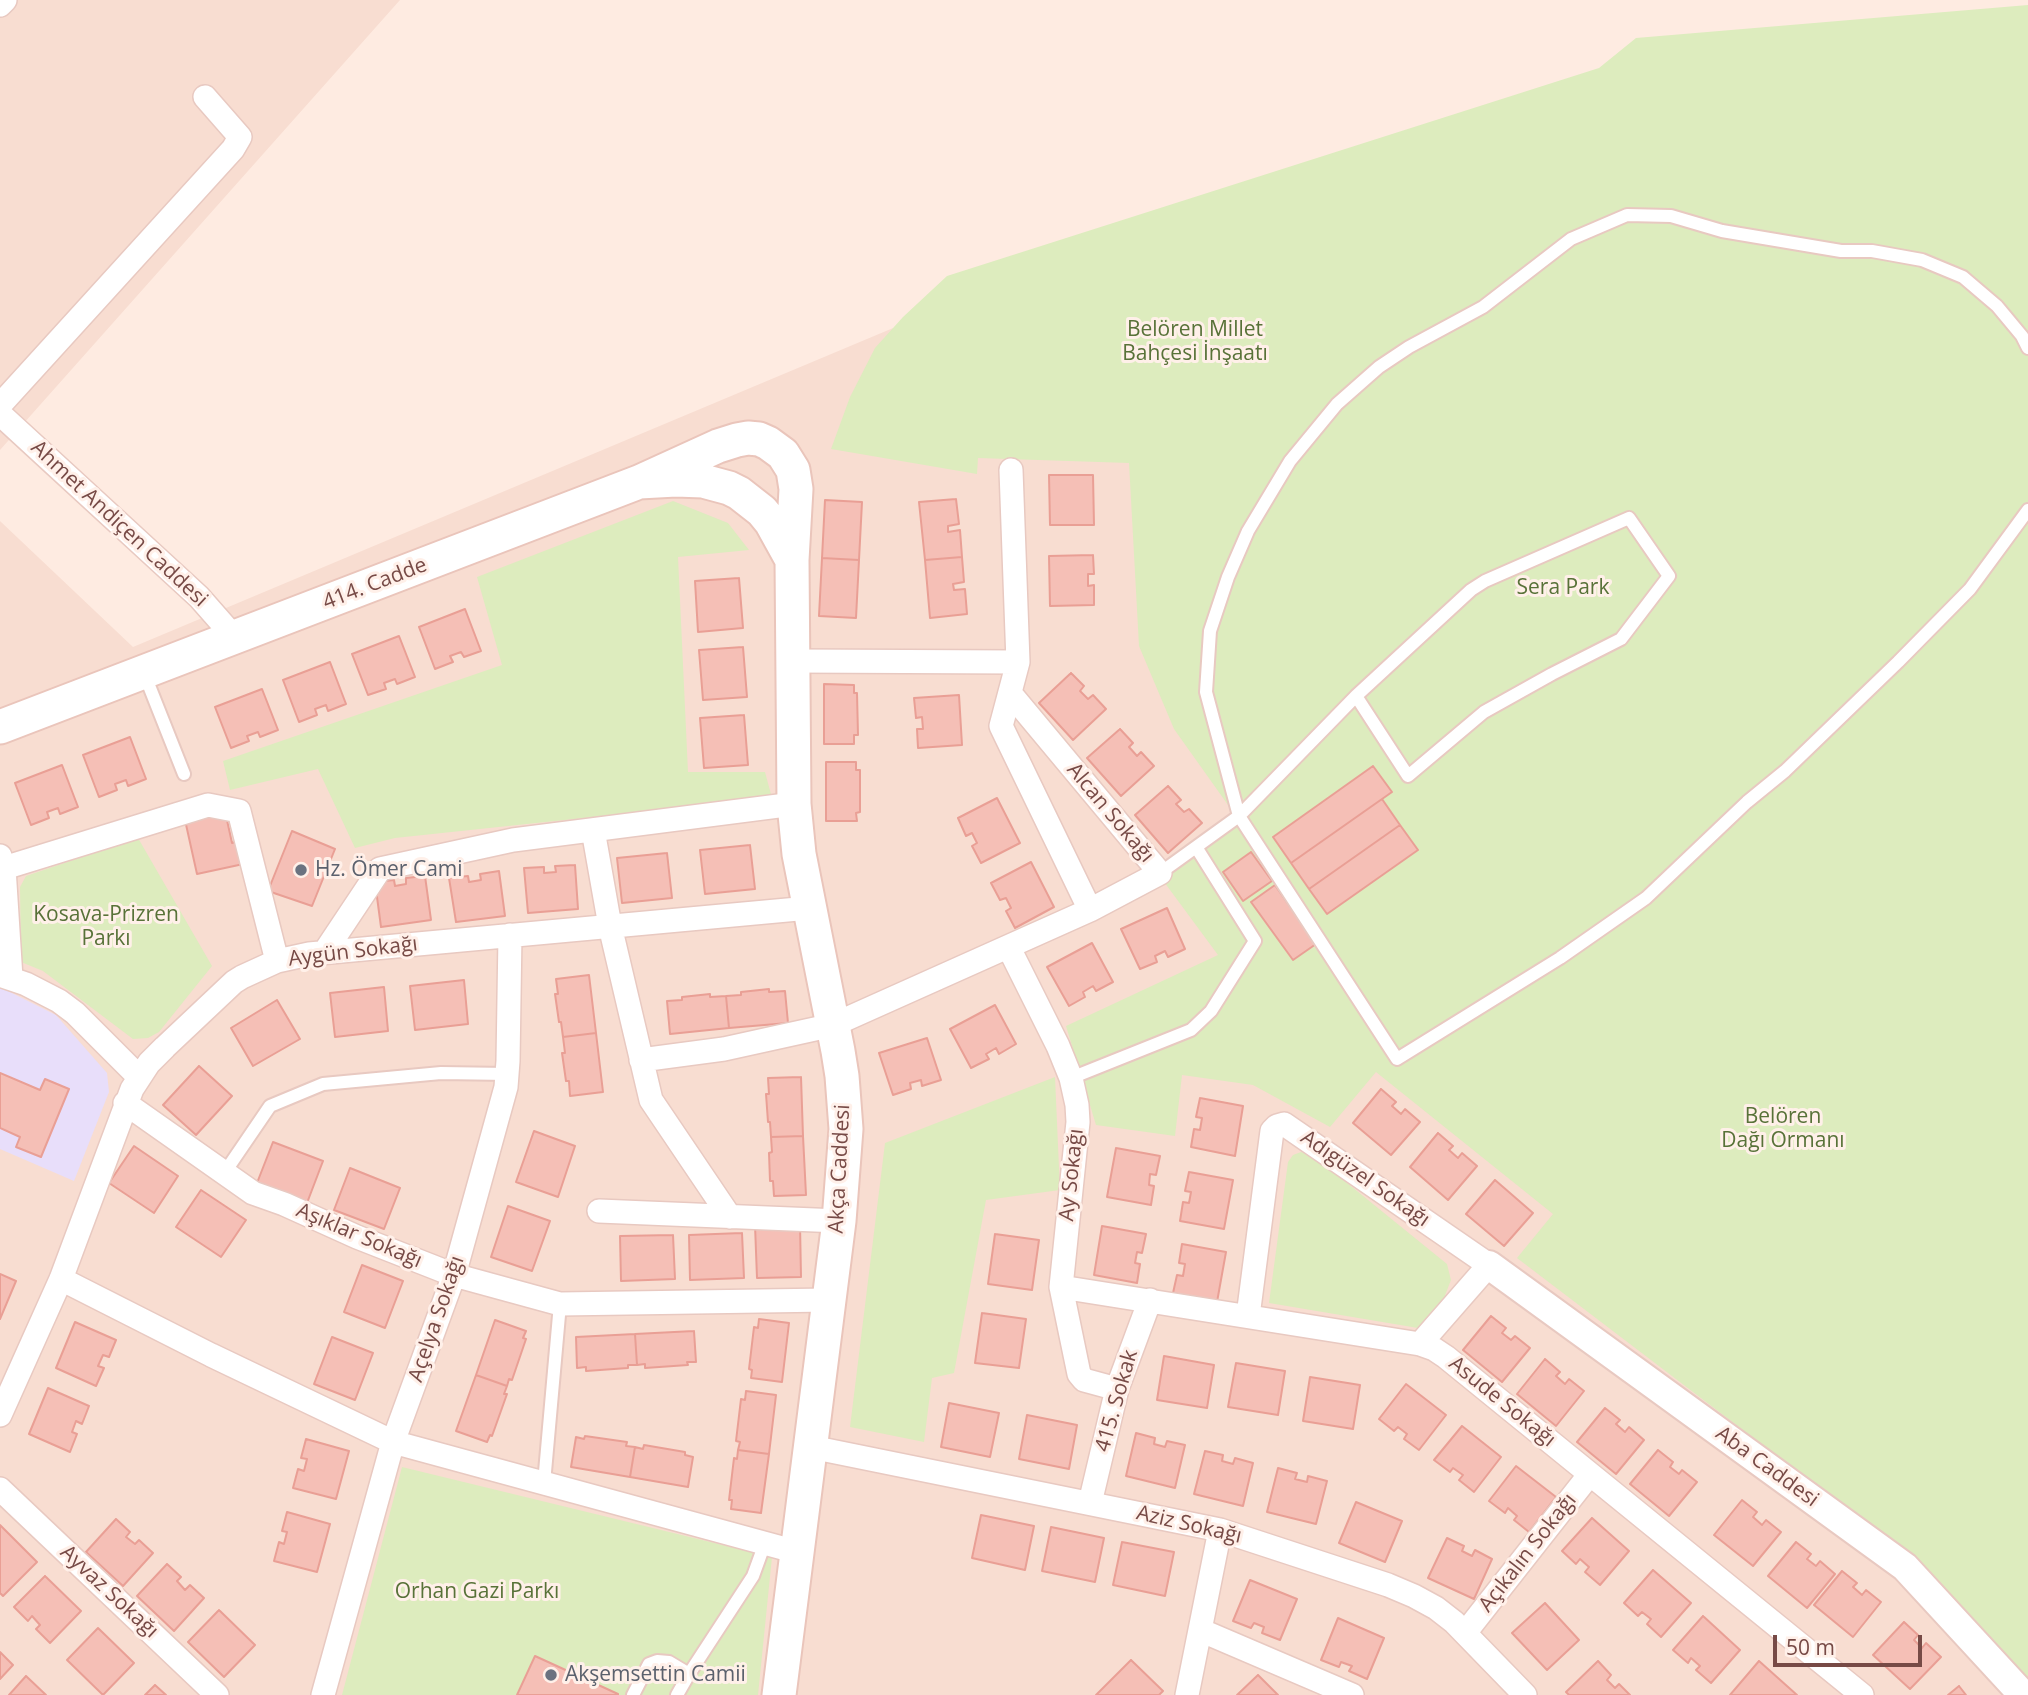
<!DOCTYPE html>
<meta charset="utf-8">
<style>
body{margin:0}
#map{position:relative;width:2028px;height:1695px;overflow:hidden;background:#feebe1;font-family:"Open Sans",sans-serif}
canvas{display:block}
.scale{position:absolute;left:1773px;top:1635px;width:149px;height:32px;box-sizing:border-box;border:4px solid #774a46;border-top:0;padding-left:9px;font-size:21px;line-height:24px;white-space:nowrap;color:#774a46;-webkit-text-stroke:5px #fff0e9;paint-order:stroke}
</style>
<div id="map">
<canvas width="2028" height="1695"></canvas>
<div class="scale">50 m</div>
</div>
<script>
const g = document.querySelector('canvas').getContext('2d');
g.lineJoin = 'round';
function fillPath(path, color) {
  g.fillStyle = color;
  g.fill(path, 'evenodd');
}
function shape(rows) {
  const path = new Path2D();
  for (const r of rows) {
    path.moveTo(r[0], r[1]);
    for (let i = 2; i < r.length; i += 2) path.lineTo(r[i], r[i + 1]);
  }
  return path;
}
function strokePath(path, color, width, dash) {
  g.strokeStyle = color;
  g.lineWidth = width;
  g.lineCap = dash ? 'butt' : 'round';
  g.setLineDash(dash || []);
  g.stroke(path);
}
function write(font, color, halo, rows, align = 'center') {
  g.font = font + ' "Open Sans",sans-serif';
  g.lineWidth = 6;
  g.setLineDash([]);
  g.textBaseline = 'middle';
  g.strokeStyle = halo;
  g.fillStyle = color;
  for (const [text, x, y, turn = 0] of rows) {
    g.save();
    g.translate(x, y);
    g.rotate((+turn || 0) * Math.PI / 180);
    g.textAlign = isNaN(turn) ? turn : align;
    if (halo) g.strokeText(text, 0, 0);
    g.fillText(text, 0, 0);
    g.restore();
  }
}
fillPath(shape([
 [0,0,400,0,0,450],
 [1060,258,2028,1530,2028,1695,0,1695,0,521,133,647]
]), '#f8ddd1');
fillPath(shape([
 [0,987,56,1015,107,1073,109,1092,74,1181,0,1149]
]), '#e8defa');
fillPath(shape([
 [2028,5,2028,1678,1963,1607,1848,1510,1517,1258,1553,1214,1376,1072,1330,1127,1253,1085,1182,1075,1175,1136,1096,1125,1066,1026,1218,955,1156,871,1219,827,1233,812,1174,729,1139,646,1129,463,978,458,977,474,831,449,850,397,875,348,903,317,947,276,1599,68,1636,38],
 [673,501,728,523,749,550,678,557,688,772,765,772,772,798,395,838,355,848,318,769,230,790,223,761,502,665,477,577],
 [138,838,212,966,159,1032,148,1038,133,1039,43,971,21,962,20,887,26,876],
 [1055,1077,1060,1190,986,1200,954,1373,932,1378,924,1442,850,1427,885,1143],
 [1301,1152,1315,1157,1447,1264,1451,1280,1439,1311,1418,1328,1269,1303,1288,1162,1293,1155],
 [402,1467,772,1557,758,1695,342,1695]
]), '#ddecbe');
const building = shape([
 [1049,475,1093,475,1094,525,1050,525,1049,475],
 [956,499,959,524,948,526,948,532,960,530,962,557,925,560,919,502,956,499],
 [825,500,862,502,859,560,822,558,825,500],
 [1093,555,1094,574,1088,574,1088,586,1094,585,1094,605,1050,606,1049,556,1093,555],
 [962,557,964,582,953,584,954,590,965,589,967,614,930,618,925,560,962,557],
 [822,558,859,560,856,618,819,616,822,558],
 [739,578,743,628,698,632,695,581,739,578],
 [465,609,481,651,464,657,461,652,450,656,453,662,435,669,419,627,465,609],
 [399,636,415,677,397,684,395,679,384,683,386,689,368,695,352,654,399,636],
 [743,647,747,697,703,700,699,650,743,647],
 [330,662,346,704,328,711,326,705,315,709,317,715,299,722,283,680,330,662],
 [1071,673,1084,686,1080,691,1088,699,1093,695,1106,709,1073,740,1039,703,1071,673],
 [824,684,854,685,854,693,857,693,858,735,854,735,854,744,824,744,824,684],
 [262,689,278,730,260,737,258,732,247,736,249,741,231,748,215,707,262,689],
 [959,695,962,745,918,748,917,729,923,729,922,717,916,718,914,698,959,695],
 [744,715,748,765,704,768,700,718,744,715],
 [1120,729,1133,743,1129,747,1137,756,1141,752,1154,766,1121,796,1087,758,1120,729],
 [130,737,146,779,128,786,126,780,115,784,117,790,99,797,83,755,130,737],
 [826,762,856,762,856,770,860,770,860,812,856,813,857,821,826,821,826,762],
 [62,765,78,807,60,814,58,808,47,812,49,818,31,825,15,783,62,765],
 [1373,766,1392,792,1291,863,1273,837,1373,766],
 [1168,786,1181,800,1176,804,1184,812,1189,809,1202,823,1168,853,1135,815,1168,786],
 [997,798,1020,843,981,863,972,846,977,843,972,833,966,836,958,818,997,798],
 [1382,799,1400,825,1309,889,1291,863,1382,799],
 [225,811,232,843,243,840,248,863,197,874,185,820,225,811],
 [1400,825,1418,850,1327,914,1309,889,1400,825],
 [292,831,335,849,312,906,268,891,292,831],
 [750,845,755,889,705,894,700,850,750,845],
 [1251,852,1272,881,1243,901,1223,872,1251,852],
 [667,853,672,898,622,903,617,858,667,853],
 [1031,862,1054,907,1015,928,1006,911,1011,908,1006,898,1000,900,991,883,1031,862],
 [575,865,578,909,528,913,524,868,544,867,544,873,556,872,555,866,575,865],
 [499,871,505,916,456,922,449,878,468,876,469,882,481,880,480,874,499,871],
 [425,876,431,920,381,927,375,882,394,880,395,886,406,884,406,878,425,876],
 [1275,885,1316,944,1293,960,1251,902,1275,885],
 [1167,908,1185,949,1168,957,1165,951,1155,956,1157,962,1140,969,1121,929,1167,908],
 [1092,943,1113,982,1096,991,1093,986,1083,992,1085,997,1069,1006,1047,967,1092,943],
 [589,975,596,1033,563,1037,561,1022,559,1022,555,994,558,994,556,979,589,975],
 [464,980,468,1024,415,1030,410,986,464,980],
 [384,987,388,1031,335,1037,330,993,384,987],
 [769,989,769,992,785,991,788,1023,729,1028,726,996,741,995,741,992,769,989],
 [710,994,710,997,726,996,729,1028,670,1034,667,1001,682,1000,682,997,710,994],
 [277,1000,300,1039,253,1066,231,1028,277,1000],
 [995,1005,1016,1044,999,1054,996,1048,986,1054,989,1059,971,1068,950,1029,995,1005],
 [596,1033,603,1092,570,1096,569,1081,566,1081,562,1053,565,1053,563,1037,596,1033],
 [927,1038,941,1080,922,1086,921,1080,910,1083,911,1089,893,1095,879,1053,927,1038],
 [199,1066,232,1096,196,1135,163,1105,199,1066],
 [0,1073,40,1090,45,1079,69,1089,41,1157,16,1147,20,1137,0,1128,0,1073],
 [801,1077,803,1136,771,1137,770,1122,768,1122,766,1094,769,1094,768,1078,801,1077],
 [1381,1089,1396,1102,1392,1106,1401,1114,1405,1109,1420,1122,1391,1155,1353,1123,1381,1089],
 [1200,1098,1243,1106,1235,1156,1191,1147,1194,1129,1200,1130,1202,1118,1196,1117,1200,1098],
 [534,1131,575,1146,558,1197,516,1182,534,1131],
 [1438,1133,1453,1146,1449,1150,1458,1158,1462,1153,1477,1166,1448,1200,1410,1167,1438,1133],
 [803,1136,806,1195,774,1196,773,1181,770,1181,769,1153,772,1152,771,1137,803,1136],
 [273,1142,323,1161,307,1203,257,1183,273,1142],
 [134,1146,178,1176,154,1213,109,1183,134,1146],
 [1116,1148,1160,1156,1156,1175,1150,1174,1149,1185,1154,1186,1151,1205,1107,1197,1116,1148],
 [350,1168,400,1188,384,1229,334,1210,350,1168],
 [1189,1172,1233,1180,1224,1229,1180,1221,1183,1202,1189,1203,1191,1192,1185,1191,1189,1172],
 [1495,1180,1533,1213,1504,1246,1466,1214,1495,1180],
 [201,1190,246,1220,221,1257,176,1227,201,1190],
 [508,1206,550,1221,532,1271,491,1257,508,1206],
 [800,1224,801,1277,757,1278,755,1225,800,1224],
 [1102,1226,1146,1234,1142,1253,1137,1252,1135,1263,1140,1264,1137,1283,1094,1275,1102,1226],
 [742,1233,744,1278,690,1280,689,1235,742,1233],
 [995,1234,1039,1240,1032,1290,988,1284,995,1234],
 [673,1235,675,1279,621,1281,620,1236,673,1235],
 [1182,1244,1226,1252,1217,1302,1173,1293,1177,1275,1183,1276,1185,1264,1179,1263,1182,1244],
 [362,1265,403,1281,385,1328,344,1312,362,1265],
 [0,1274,16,1281,0,1319,0,1274],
 [982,1313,1026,1319,1019,1368,975,1363,982,1313],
 [1491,1316,1506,1328,1502,1333,1511,1340,1515,1336,1530,1348,1502,1382,1463,1350,1491,1316],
 [759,1319,789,1323,782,1382,751,1378,752,1370,749,1369,754,1327,758,1328,759,1319],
 [495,1320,526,1331,523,1338,526,1339,512,1380,509,1379,507,1386,476,1375,495,1320],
 [75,1322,116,1340,109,1357,103,1355,98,1366,104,1368,96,1386,56,1368,75,1322],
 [694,1331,696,1362,687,1362,688,1365,645,1368,645,1364,637,1365,635,1334,694,1331],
 [635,1334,637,1365,628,1365,628,1368,586,1371,586,1367,577,1368,576,1337,635,1334],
 [332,1337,373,1353,355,1400,314,1384,332,1337],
 [1164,1356,1214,1365,1207,1408,1157,1400,1164,1356],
 [1545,1359,1560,1372,1556,1376,1565,1384,1569,1379,1584,1391,1556,1426,1517,1394,1545,1359],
 [1236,1363,1285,1371,1278,1415,1228,1407,1236,1363],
 [476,1375,507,1386,504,1394,507,1394,492,1436,490,1435,487,1442,456,1431,476,1375],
 [1310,1377,1360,1385,1353,1429,1303,1421,1310,1377],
 [1406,1384,1446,1415,1419,1450,1404,1439,1407,1434,1398,1427,1394,1431,1379,1419,1406,1384],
 [48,1388,89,1406,82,1424,76,1421,72,1432,77,1434,70,1452,29,1434,48,1388],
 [746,1391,776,1395,769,1454,738,1450,740,1442,736,1441,741,1399,745,1400,746,1391],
 [949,1403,999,1413,990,1457,941,1447,949,1403],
 [1605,1408,1620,1420,1616,1424,1625,1432,1629,1427,1644,1440,1616,1474,1577,1442,1605,1408],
 [1027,1415,1077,1425,1069,1469,1019,1459,1027,1415],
 [1462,1426,1501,1457,1474,1492,1459,1480,1463,1475,1453,1468,1450,1472,1434,1460,1462,1426],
 [1136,1433,1155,1438,1154,1444,1165,1447,1167,1441,1185,1445,1175,1488,1126,1476,1136,1433],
 [585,1436,627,1442,626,1446,635,1447,630,1477,571,1467,576,1437,584,1439,585,1436],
 [306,1439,349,1451,336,1499,293,1488,298,1469,304,1471,307,1459,301,1458,306,1439],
 [644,1445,685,1452,685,1455,693,1457,688,1487,630,1477,635,1447,643,1449,644,1445],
 [738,1450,769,1454,761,1513,731,1509,732,1500,729,1500,734,1458,737,1459,738,1450],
 [1658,1450,1673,1462,1670,1467,1679,1474,1682,1470,1697,1482,1669,1516,1630,1484,1658,1450],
 [1205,1451,1223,1455,1222,1461,1233,1464,1235,1458,1253,1463,1243,1506,1194,1494,1205,1451],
 [1516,1466,1556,1497,1529,1532,1514,1520,1517,1516,1508,1508,1505,1513,1489,1501,1516,1466],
 [1278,1468,1297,1473,1295,1479,1307,1482,1308,1476,1327,1481,1316,1524,1267,1512,1278,1468],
 [1742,1500,1757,1512,1753,1517,1762,1525,1766,1520,1781,1532,1753,1566,1714,1535,1742,1500],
 [1356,1502,1402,1521,1385,1562,1339,1543,1356,1502],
 [287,1512,330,1524,317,1572,274,1561,279,1542,284,1544,287,1532,282,1531,287,1512],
 [981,1515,1034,1526,1025,1570,972,1558,981,1515],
 [1592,1518,1629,1551,1600,1585,1585,1572,1589,1567,1580,1559,1576,1564,1562,1551,1592,1518],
 [116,1519,130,1532,126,1537,135,1544,139,1540,153,1553,123,1586,86,1552,116,1519],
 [0,1525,37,1562,3,1596,0,1593,0,1525],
 [1051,1527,1104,1538,1095,1582,1042,1571,1051,1527],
 [1447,1538,1464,1546,1462,1551,1472,1556,1475,1550,1492,1559,1474,1599,1428,1578,1447,1538],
 [1122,1542,1174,1552,1165,1596,1113,1585,1122,1542],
 [1796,1542,1811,1554,1807,1559,1816,1566,1820,1561,1835,1574,1807,1608,1768,1576,1796,1542],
 [167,1564,181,1577,177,1581,185,1590,190,1585,204,1598,174,1631,137,1596,167,1564],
 [1653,1570,1691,1603,1661,1637,1647,1624,1651,1619,1642,1612,1638,1616,1624,1603,1653,1570],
 [1842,1571,1857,1583,1853,1587,1862,1595,1866,1590,1881,1602,1853,1637,1814,1605,1842,1571],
 [45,1576,81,1611,50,1643,36,1629,40,1625,32,1616,28,1621,14,1607,45,1576],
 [1250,1580,1297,1599,1280,1640,1262,1633,1264,1627,1254,1623,1251,1628,1233,1621,1250,1580],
 [1545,1603,1579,1640,1547,1670,1512,1633,1545,1603],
 [219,1610,255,1645,224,1677,188,1642,219,1610],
 [1703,1616,1740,1650,1711,1683,1696,1670,1700,1666,1691,1658,1688,1663,1673,1650,1703,1616],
 [1338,1618,1384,1638,1367,1679,1349,1671,1352,1666,1341,1662,1339,1667,1321,1660,1338,1618],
 [1904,1622,1918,1635,1914,1640,1922,1648,1926,1643,1941,1657,1910,1689,1873,1655,1904,1622],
 [98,1628,134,1663,103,1695,67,1660,98,1628],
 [0,1652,13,1665,0,1679,0,1652],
 [535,1656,618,1694,618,1695,517,1695,535,1656],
 [1131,1660,1163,1691,1159,1695,1096,1695,1131,1660],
 [1598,1661,1611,1675,1607,1680,1615,1688,1619,1684,1630,1695,1569,1695,1566,1692,1598,1661],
 [1759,1661,1797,1695,1730,1695,1759,1661],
 [1258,1675,1278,1695,1237,1695,1258,1675],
 [26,1676,46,1695,9,1695,26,1676],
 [155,1685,166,1695,145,1695,155,1685],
 [1959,1686,1966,1695,1948,1695,1959,1686]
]);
fillPath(building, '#f5bfb6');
strokePath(building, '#e99f95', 2);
const service = shape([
 [2028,348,2022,336,1997,306,1963,277,1922,260,1872,251,1841,251,1722,231,1671,216,1627,215,1571,239,1483,307,1409,347,1379,367,1337,404,1290,461,1248,531,1228,577,1210,631,1206,692,1239,816,1397,1059,1560,958,1646,898,1747,802,1785,771,1898,662,1970,589,2028,510],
 [144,673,184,774],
 [1160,873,1239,816,1356,696,1471,590,1485,581,1629,518,1669,576,1621,639,1552,674,1484,712,1408,776,1356,696],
 [1071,1078,1191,1030,1211,1011,1255,941,1196,847],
 [225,1172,270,1106,323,1084,441,1073,508,1074],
 [544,1483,560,1304],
 [633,1695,649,1664,657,1661,669,1662,689,1674],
 [677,1695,689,1674,753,1576,765,1543]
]);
const minor = shape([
 [0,5,5,0],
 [0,405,233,149,240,137,205,97],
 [0,414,199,597,235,638],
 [1011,470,1018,662,1001,726,1090,910],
 [793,661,1018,662],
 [593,830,610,926,651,1100,730,1217],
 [0,856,4,868,11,978],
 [4,868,208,805,239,811,277,961],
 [1009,948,1058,1046,1071,1078,1077,1105,1078,1122,1061,1287,1079,1374,1084,1380,1117,1389],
 [324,953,380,869,513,840,794,804],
 [0,975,26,984,59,1001,75,1013,139,1077],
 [641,1060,724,1049,833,1025,1090,910,1160,873,1010,693],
 [125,1103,253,1193,284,1204,357,1237,454,1275,560,1304,829,1300],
 [599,1211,839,1221],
 [61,1279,211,1355,393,1442,797,1552],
 [1061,1287,1420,1344,1434,1349,1446,1357,1862,1695],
 [1248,1316,1272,1131,1277,1126,1284,1124,1489,1265,1420,1344],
 [0,1415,61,1279,132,1089,149,1063,165,1047,234,982,242,977,277,961,309,954,809,908],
 [811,1447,1220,1530,1388,1585,1414,1596,1436,1608,1454,1622,1525,1695],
 [0,1489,217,1695],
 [1090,1503,1117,1389,1150,1300],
 [1200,1630,1352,1695],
 [1465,1633,1590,1474],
 [323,1695,393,1442,454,1275,506,1087,508,1061,510,935],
 [1187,1695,1220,1530]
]);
const tertiary = shape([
 [1489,1265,1905,1567,2023,1695]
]);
const secondary = shape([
 [0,727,639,482,718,446,737,440,748,438,759,439,768,443,783,454,793,470,796,489,792,560,771,522,762,511,739,493,729,488,703,481,676,480,639,482],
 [779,1695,839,1221,846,1129,842,1076,838,1051,799,854,794,804,792,560]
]);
strokePath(service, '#e8c9c1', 16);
strokePath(minor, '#e8c9c1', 26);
strokePath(tertiary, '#e8c9c1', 32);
strokePath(secondary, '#eac5bb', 37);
strokePath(service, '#fff', 12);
strokePath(minor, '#fff', 23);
strokePath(tertiary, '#fff', 28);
strokePath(secondary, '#fff', 33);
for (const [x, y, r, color] of [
 [301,870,7,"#6b7280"],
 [551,1675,7,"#6b7280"]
]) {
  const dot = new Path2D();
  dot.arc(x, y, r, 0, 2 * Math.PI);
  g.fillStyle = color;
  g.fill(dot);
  strokePath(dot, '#fff0e9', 2.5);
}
write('21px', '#587238', '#fff0e9', [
 ["Belören Millet",1195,330],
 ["Bahçesi İnşaatı",1195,354],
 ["Sera Park",1563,588],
 ["Kosava-Prizren",106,915],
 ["Parkı",106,939],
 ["Belören",1783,1117],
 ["Dağı Ormanı",1783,1141],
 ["Orhan Gazi Parkı",477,1592]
]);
write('21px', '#774a46', '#fff0e9', [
 ["Ahmet Andiçen Caddesi",119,524,43],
 ["414. Cadde",375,584,-21],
 ["Alcan Sokağı",1110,813,50],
 ["Aygün Sokağı",353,952,-7],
 ["Akça Caddesi",840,1169,-87],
 ["Ay Sokağı",1072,1175,-84],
 ["Adıgüzel Sokağı",1365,1179,35],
 ["Aşıklar Sokağı",359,1236,23],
 ["Açelya Sokağı",437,1319,-71],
 ["415. Sokak",1117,1401,-74],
 ["Asude Sokağı",1502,1402,39],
 ["Aba Caddesi",1767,1467,36],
 ["Aziz Sokağı",1189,1525,13],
 ["Açıkalın Sokağı",1528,1553,-52],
 ["Ayvaz Sokağı",109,1592,43]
]);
write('21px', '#5b616d', '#fff0e9', [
 ["Hz. Ömer Cami",315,870],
 ["Akşemsettin Camii",565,1675]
], 'left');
</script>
